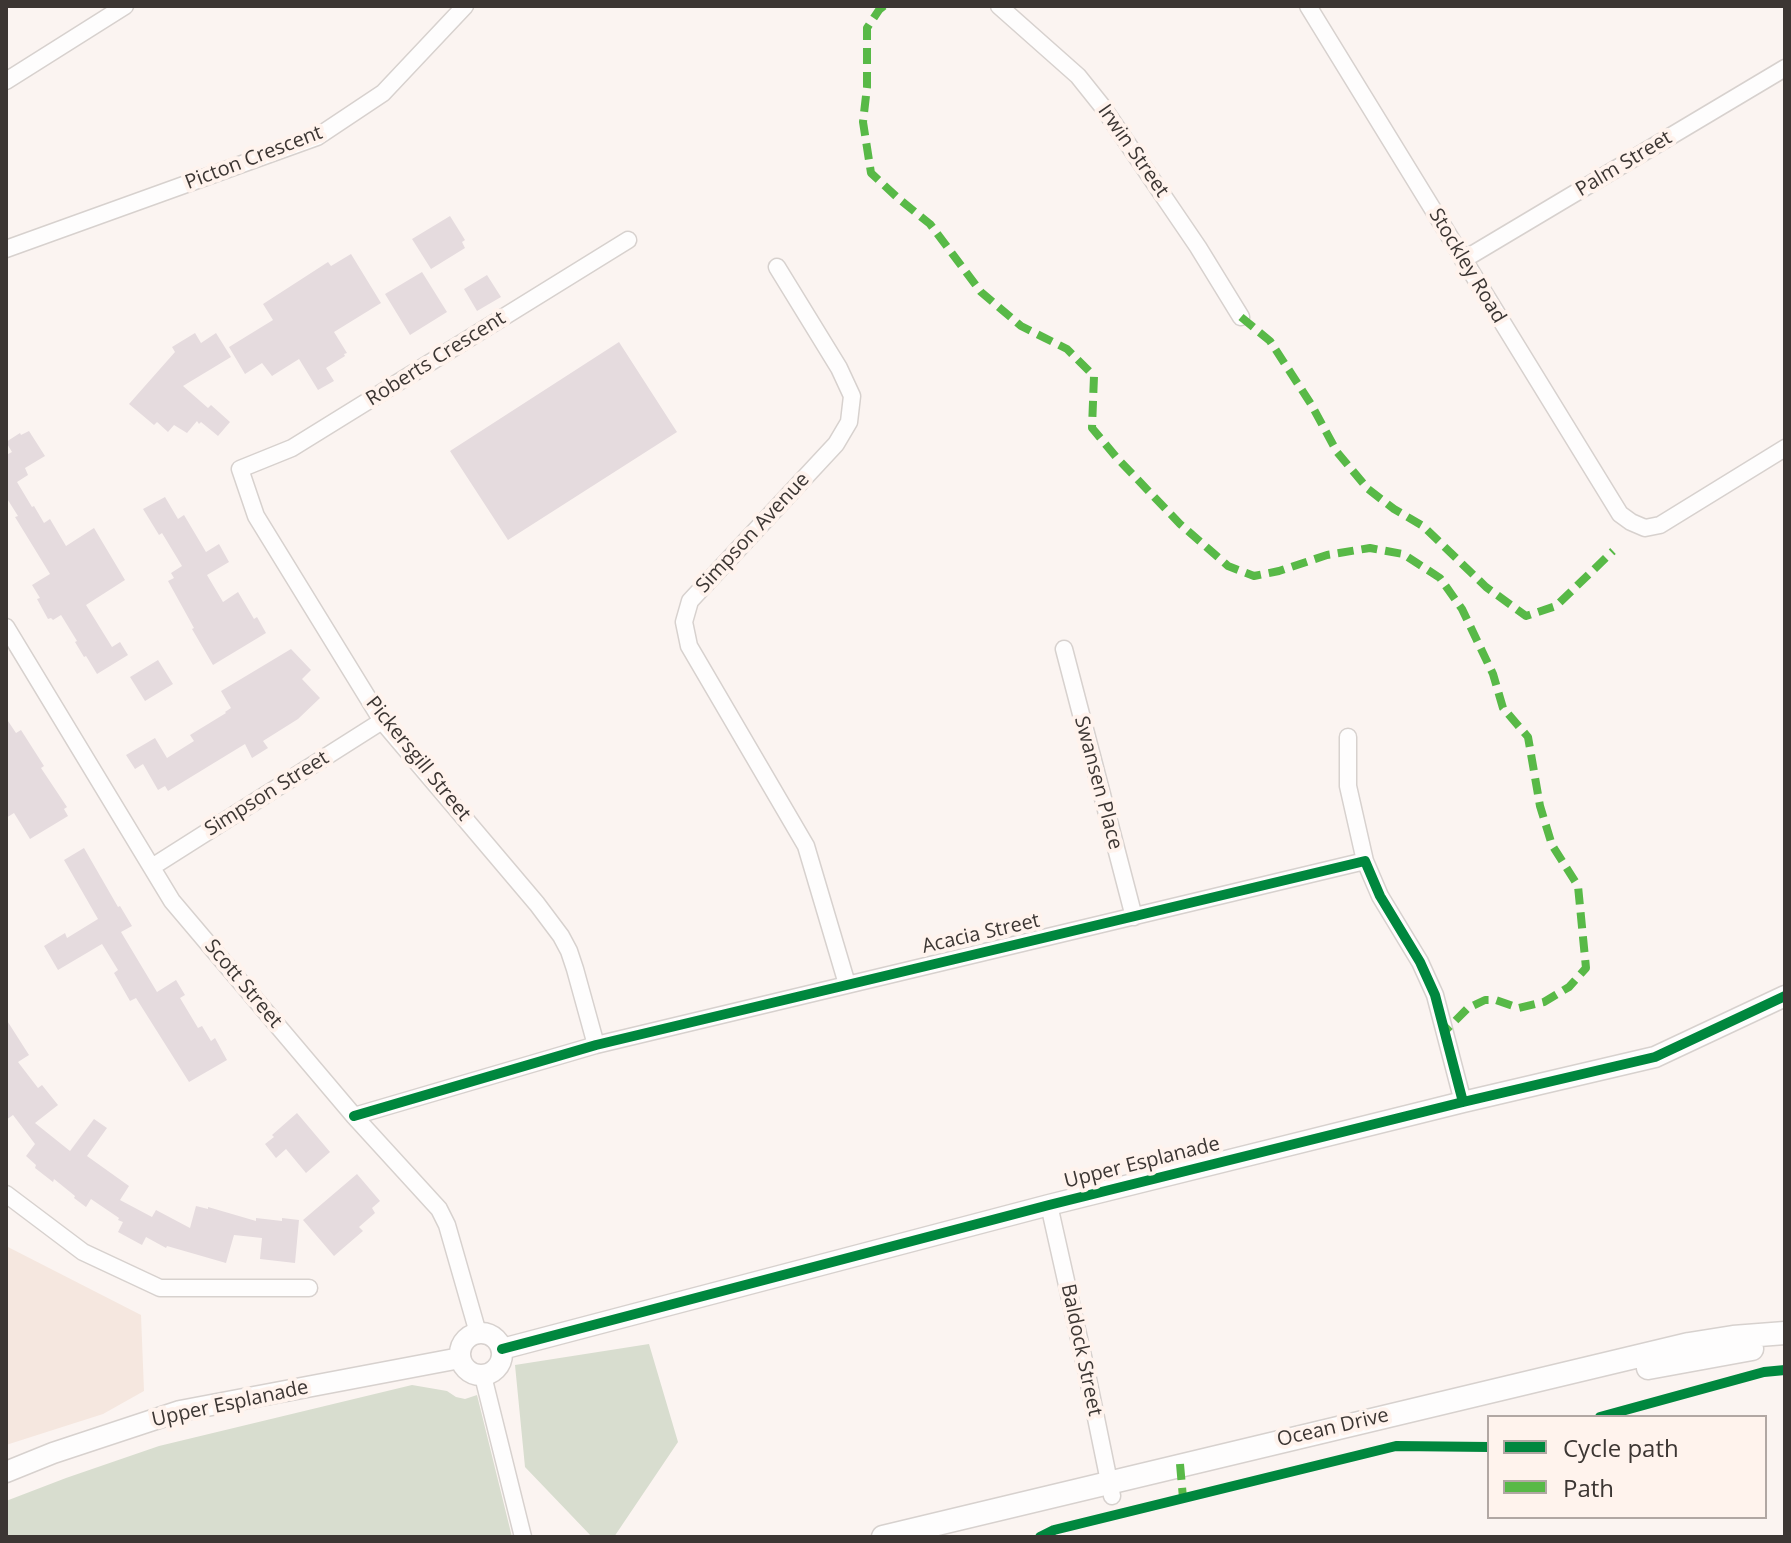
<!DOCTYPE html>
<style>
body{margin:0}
#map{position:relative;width:1791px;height:1543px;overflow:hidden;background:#fbf4f1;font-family:"Open Sans",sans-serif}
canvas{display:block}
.frame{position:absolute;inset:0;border:8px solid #3c3633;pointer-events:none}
.legend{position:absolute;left:1487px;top:1415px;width:280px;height:104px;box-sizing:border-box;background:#fff3ed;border:2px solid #b1a7a3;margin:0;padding:10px 14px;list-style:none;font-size:24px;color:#3c3633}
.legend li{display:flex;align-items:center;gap:16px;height:40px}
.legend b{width:40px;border:2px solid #b1a7a3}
</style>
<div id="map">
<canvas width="1791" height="1543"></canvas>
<div class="frame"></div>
<ul class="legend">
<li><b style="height:10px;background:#00873e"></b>Cycle path</li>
<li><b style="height:10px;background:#58b947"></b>Path</li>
</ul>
</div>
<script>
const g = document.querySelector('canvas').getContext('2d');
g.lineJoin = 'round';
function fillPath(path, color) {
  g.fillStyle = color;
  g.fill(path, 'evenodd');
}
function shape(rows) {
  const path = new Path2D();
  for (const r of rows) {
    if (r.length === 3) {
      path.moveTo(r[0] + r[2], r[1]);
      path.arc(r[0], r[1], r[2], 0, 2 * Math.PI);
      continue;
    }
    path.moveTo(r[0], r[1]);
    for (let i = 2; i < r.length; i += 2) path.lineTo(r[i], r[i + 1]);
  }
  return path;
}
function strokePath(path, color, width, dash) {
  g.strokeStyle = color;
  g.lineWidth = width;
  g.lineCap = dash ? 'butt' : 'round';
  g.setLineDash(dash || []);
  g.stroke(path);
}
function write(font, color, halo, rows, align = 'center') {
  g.font = font + ' "Open Sans",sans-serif';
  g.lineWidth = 8;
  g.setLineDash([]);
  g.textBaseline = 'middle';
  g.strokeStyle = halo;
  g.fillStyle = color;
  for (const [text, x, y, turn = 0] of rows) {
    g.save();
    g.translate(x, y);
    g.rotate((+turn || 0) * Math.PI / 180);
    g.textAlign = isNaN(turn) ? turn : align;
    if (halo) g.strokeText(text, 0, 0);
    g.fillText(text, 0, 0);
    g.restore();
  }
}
fillPath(shape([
 [6,1246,141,1315,144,1391,103,1414,6,1445]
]), '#f5e7df');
fillPath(shape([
 [649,1344,678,1442,614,1537,592,1537,525,1467,515,1365],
 [412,1385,447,1391,456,1397,465,1399,477,1395,512,1537,6,1537,6,1501,66,1478,159,1446]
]), '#d8ddcf');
fillPath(shape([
 [450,216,465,240,462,242,465,248,431,269,412,239],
 [351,254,381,303,334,332,347,353,344,354,345,356,326,368,334,381,318,390,299,359,272,376,262,363,245,374,229,347,273,320,263,304,328,262,331,266],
 [422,272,447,312,410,335,385,294],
 [487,275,501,297,477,311,464,289],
 [195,333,201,343,216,333,231,357,183,386,208,408,211,405,230,422,218,436,201,422,199,424,197,421,187,433,174,425,168,432,157,422,154,425,129,404,175,352,172,347],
 [619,342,677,432,508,540,450,451],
 [29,431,45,456,25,468,28,475,17,482,32,507,34,506,44,523,50,519,66,546,94,528,125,580,86,605,112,647,120,642,128,655,97,674,86,656,84,657,75,642,77,641,61,615,53,620,51,618,48,619,37,599,40,598,32,585,50,574,15,517,18,516,6,497,6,455,12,452,6,442,20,433,21,435],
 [165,497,178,519,184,515,206,552,219,544,229,562,207,575,223,602,238,592,254,619,257,617,266,633,213,665,192,629,194,628,168,581,174,578,171,573,182,566,162,533,159,535,143,509],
 [291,649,311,670,302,679,320,698,298,719,263,741,268,748,252,758,245,744,168,791,165,786,158,790,143,764,135,769,126,755,155,738,167,758,194,741,190,735,226,713,225,712,231,708,221,691],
 [158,660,173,684,145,701,130,677],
 [6,718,16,733,21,730,44,766,41,768,67,807,64,809,68,816,30,839,14,813,6,818],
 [84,848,118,907,120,906,132,926,121,932,157,992,176,980,185,995,180,998,198,1028,202,1026,211,1041,215,1038,227,1060,189,1082,136,998,130,1001,114,973,118,970,102,944,58,970,44,946,65,933,67,938,98,919,64,860],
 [6,1019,29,1055,18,1062,38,1088,42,1085,58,1105,35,1123,70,1151,94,1119,107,1128,87,1156,129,1186,120,1200,152,1217,156,1210,190,1228,196,1206,208,1209,208,1207,256,1221,256,1218,282,1221,282,1218,299,1220,295,1263,260,1259,262,1238,234,1235,226,1263,167,1246,166,1248,146,1237,142,1245,118,1232,123,1222,118,1220,119,1218,91,1199,86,1207,74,1198,75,1196,54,1179,53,1182,35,1168,36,1165,26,1156,35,1144,13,1115,6,1120],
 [297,1113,330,1152,306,1173,286,1149,276,1158,265,1144,274,1137,272,1135],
 [357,1174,380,1201,372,1208,375,1213,359,1227,363,1231,334,1256,303,1220]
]), '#e5dbde');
const minor = shape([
 [999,6,1078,76,1102,106,1198,247,1241,317],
 [1308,6,1620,514,1631,522,1645,528,1660,525,1785,448],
 [6,81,125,6],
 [6,249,317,137,383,93,465,6],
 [1463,260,1785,68],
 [777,267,839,368,852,396,849,422,836,444,690,601,684,622,689,646,806,846,847,984],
 [6,627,172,901,354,1116,439,1209,447,1225,478,1333],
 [1064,649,1134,917],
 [1348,737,1348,786,1365,861],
 [152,867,382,721],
 [596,1045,575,969,569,951,561,936,537,904,382,721,256,516,240,469,292,448,628,240],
 [354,1116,596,1045,1365,861,1380,896,1420,962,1435,995,1463,1102],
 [6,1194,83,1252,160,1288,309,1288],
 [1049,1205,1087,1374,1112,1496],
 [483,1376,523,1537]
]);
const tertiary = shape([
 [481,1354,21],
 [502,1349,1049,1205,1463,1102,1655,1057,1785,996],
 [6,1472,53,1453,180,1411,460,1358]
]);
const secondary = shape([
 [1648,1368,1752,1349],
 [883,1537,1689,1344,1733,1337,1785,1333]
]);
strokePath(minor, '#d7d1ce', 19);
strokePath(tertiary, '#d7d1ce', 23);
strokePath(secondary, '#d7d1ce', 25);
strokePath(minor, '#fefdfd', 16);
strokePath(tertiary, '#fefdfd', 20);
strokePath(secondary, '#fefdfd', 22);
strokePath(shape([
 [884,6,879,10,867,28,867,87,863,122,871,173,899,199,930,224,981,292,1021,326,1067,349,1094,376,1092,428,1117,458,1180,524,1228,566,1254,576,1279,571,1327,555,1370,548,1403,554,1440,578,1462,609,1493,674,1503,708,1528,737,1540,806,1552,845,1578,886,1586,968,1569,987,1544,1002,1519,1008,1496,1000,1485,1000,1468,1008,1445,1031],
 [1241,317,1270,341,1311,404,1337,452,1368,489,1394,509,1423,526,1486,587,1526,616,1556,606,1613,551],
 [1180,1464,1183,1498]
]), '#58b947', 8, [16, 8]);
strokePath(shape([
 [354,1116,596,1045,1365,861,1380,896,1420,962,1435,995,1463,1102],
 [502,1349,1049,1205,1463,1102,1655,1057,1785,996],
 [1600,1417,1764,1372,1785,1370],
 [1040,1537,1054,1530,1396,1446,1489,1447]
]), '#00873e', 10);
write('20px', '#3c3633', '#fff3ed', [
 ["Irwin Street",1133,151,55],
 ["Picton Crescent",254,158,-21],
 ["Palm Street",1624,164,-31],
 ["Stockley Road",1467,266,59],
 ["Roberts Crescent",436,359,-32],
 ["Simpson Avenue",753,533,-47],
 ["Pickersgill Street",418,759,51],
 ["Swansen Place",1098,783,75],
 ["Simpson Street",267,794,-32],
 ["Acacia Street",981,934,-13],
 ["Scott Street",243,984,50],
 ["Upper Esplanade",1142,1163,-14],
 ["Baldock Street",1081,1350,78],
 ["Upper Esplanade",230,1404,-12],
 ["Ocean Drive",1333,1428,-13]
]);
</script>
